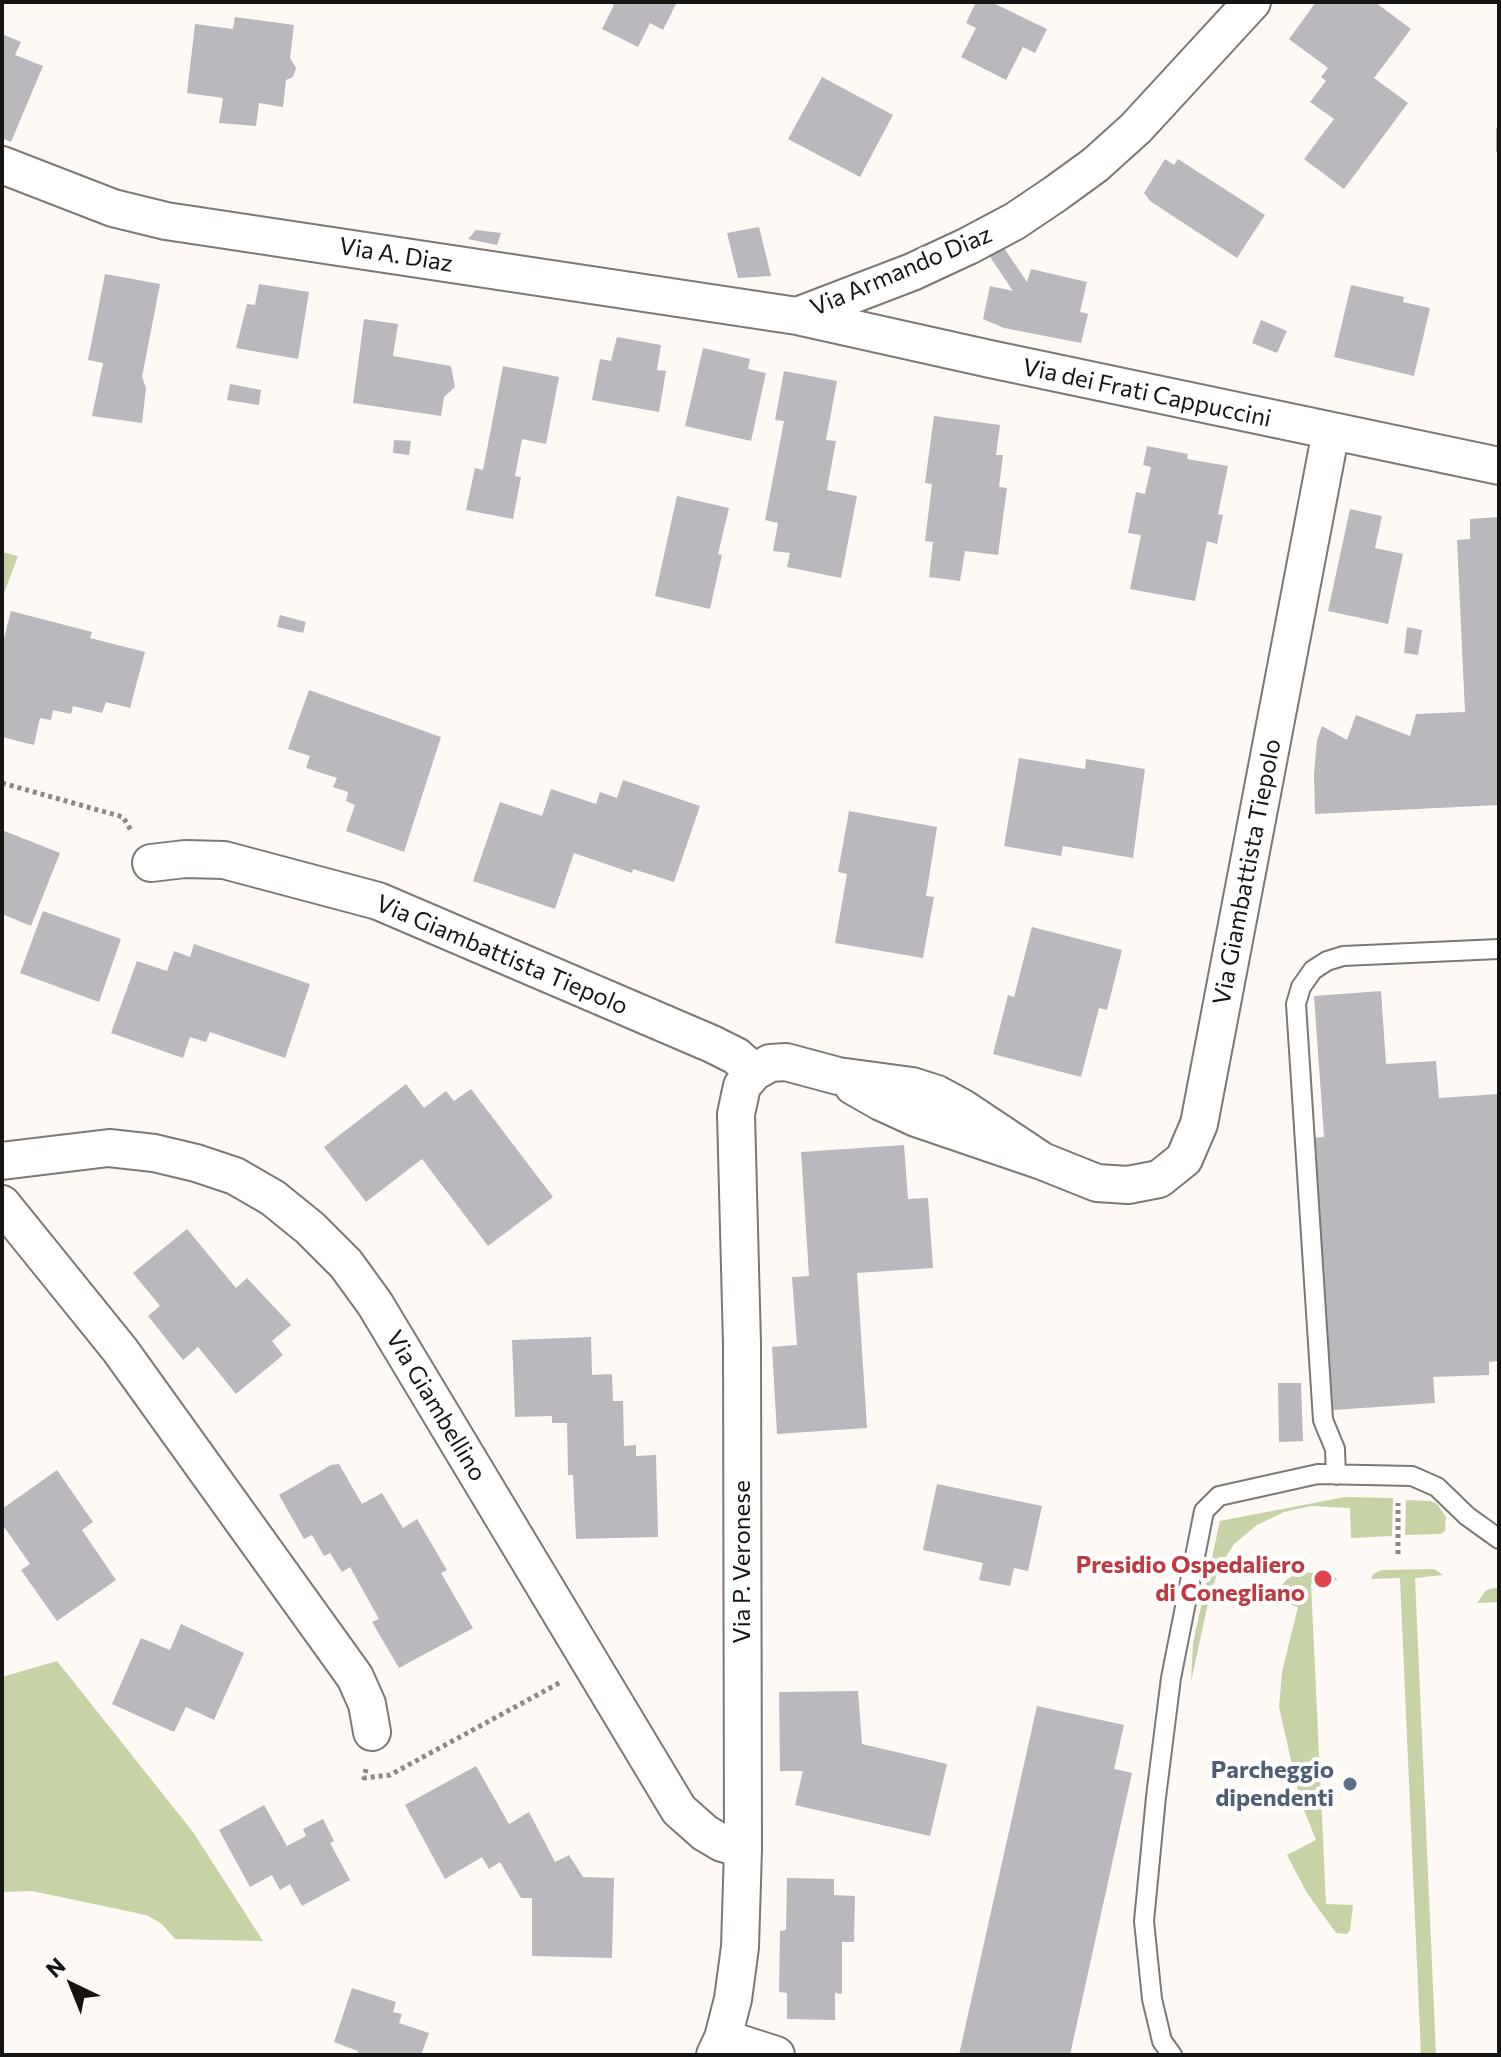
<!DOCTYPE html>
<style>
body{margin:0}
#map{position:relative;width:1501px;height:2057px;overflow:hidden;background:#fef9f5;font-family:Commissioner,sans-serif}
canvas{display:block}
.frame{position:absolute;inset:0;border:4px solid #171514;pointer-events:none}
.north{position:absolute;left:32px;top:1945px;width:80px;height:80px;-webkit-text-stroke:6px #fff;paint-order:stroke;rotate:317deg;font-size:22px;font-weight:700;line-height:32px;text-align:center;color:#171514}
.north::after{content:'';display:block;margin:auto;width:28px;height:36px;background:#171514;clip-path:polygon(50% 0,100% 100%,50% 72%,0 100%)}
</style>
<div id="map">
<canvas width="1501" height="2057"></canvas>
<div class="frame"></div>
<div class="north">N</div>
</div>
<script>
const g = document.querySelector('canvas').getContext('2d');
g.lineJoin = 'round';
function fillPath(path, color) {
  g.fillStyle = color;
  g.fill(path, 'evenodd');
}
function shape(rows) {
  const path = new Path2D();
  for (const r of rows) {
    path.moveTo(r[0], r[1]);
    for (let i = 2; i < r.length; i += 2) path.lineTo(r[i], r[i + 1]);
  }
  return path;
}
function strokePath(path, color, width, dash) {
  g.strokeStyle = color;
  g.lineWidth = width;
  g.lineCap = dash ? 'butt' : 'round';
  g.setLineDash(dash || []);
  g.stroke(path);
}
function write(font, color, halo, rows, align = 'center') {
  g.font = font + ' Commissioner,sans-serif';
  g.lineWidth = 8;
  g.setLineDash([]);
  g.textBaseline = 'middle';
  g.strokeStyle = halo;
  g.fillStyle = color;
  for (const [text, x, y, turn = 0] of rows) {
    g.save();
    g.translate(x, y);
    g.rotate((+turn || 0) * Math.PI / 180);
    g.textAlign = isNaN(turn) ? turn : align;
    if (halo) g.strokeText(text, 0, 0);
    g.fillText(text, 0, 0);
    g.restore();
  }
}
fillPath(shape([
 [2,552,18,556,2,599],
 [1345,1497,1393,1498,1392,1536,1351,1538,1350,1508,1311,1506,1284,1512,1257,1525,1234,1544,1219,1568,1210,1594,1191,1682,1193,1643,1220,1521],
 [1406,1500,1431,1501,1437,1504,1446,1517,1445,1531,1441,1534,1405,1535],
 [1434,1569,1443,1575,1415,1578,1436,2055,1421,2055,1400,1578,1371,1579,1373,1574,1382,1570],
 [1329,1572,1338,1580,1311,1583,1326,1904,1353,1905,1350,1930,1347,1934,1336,1933,1307,1893,1287,1855,1316,1840,1300,1800,1279,1707,1282,1672,1298,1607,1272,1598,1286,1580,1298,1573],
 [1494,1588,1499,1588,1499,1602,1477,1603,1486,1590],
 [57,1661,193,1832,263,1941,175,1939,162,1924,146,1915,32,1891,2,1892,2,1677]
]), '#c7d2a6');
fillPath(shape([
 [608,2,677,2,663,30,650,23,638,47,602,29,614,5],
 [976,2,991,2,1047,29,1035,53,1023,47,1006,80,961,57,976,28,966,23],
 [1316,2,1375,2,1411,29,1374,78,1408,103,1344,189,1304,159,1334,119,1310,102,1326,81,1321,77,1328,68,1289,39],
 [235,17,294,25,290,58,296,68,293,77,286,80,283,107,259,103,256,126,219,123,223,98,187,93,195,24,233,29],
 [2,34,21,42,15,55,43,66,11,142,2,138],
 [822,77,893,115,860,177,788,139],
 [1496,128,1499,128,1499,152,1496,152],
 [1165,159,1174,165,1178,159,1265,215,1237,258,1150,201,1144,193],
 [759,227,771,276,738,278,727,233],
 [476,230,501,233,497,245,468,239],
 [1002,245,1027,282,1031,269,1087,282,1080,312,1088,314,1081,343,1004,328,983,319,990,286,1013,291,988,254],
 [105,274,160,284,142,377,146,388,142,423,92,416,103,363,88,360],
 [259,284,309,292,298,359,236,348,247,304,255,305],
 [1351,285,1404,297,1403,302,1430,308,1414,376,1334,357],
 [364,319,398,324,393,356,451,366,455,387,444,397,441,416,353,403],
 [1261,320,1287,331,1277,353,1252,343],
 [617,337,661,345,657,370,666,371,659,412,592,400,600,359,611,361],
 [703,348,750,359,748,369,766,373,751,441,685,426],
 [503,366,559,377,546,444,522,439,515,476,521,477,513,519,466,510,475,468,483,470],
 [784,371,837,381,826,440,836,441,827,490,857,496,841,578,787,567,790,553,773,551,778,523,765,520,784,421,775,420],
 [230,384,261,390,259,405,227,400],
 [934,416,1000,425,996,455,1003,455,999,487,1007,488,998,555,965,551,960,581,929,577,933,542,925,541,932,484,925,483],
 [394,440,411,441,409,455,393,453],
 [1147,446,1188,454,1187,459,1228,466,1218,514,1223,515,1217,544,1207,541,1195,601,1130,589,1141,535,1128,533,1136,492,1145,494,1151,467,1143,465],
 [677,496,729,508,718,554,722,555,710,609,655,596],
 [1350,509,1382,516,1375,548,1403,554,1388,624,1328,611],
 [1499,517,1499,805,1315,814,1314,774,1317,740,1322,726,1347,740,1356,715,1410,736,1416,714,1465,712,1457,540,1470,539,1470,519],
 [11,611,92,632,90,638,145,652,130,708,106,702,102,713,73,706,71,714,53,710,51,720,40,718,34,745,2,737,2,646],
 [280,615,306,622,303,633,277,627],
 [1407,627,1422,630,1418,655,1404,653],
 [309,690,441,737,404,852,346,831,355,805,346,801,348,792,333,787,337,778,306,768,310,756,288,749],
 [1019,758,1085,769,1086,759,1145,769,1133,858,1063,846,1061,856,1004,846],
 [623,780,700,806,674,882,633,869,632,873,574,853,555,909,473,881,500,802,542,816,551,789,596,804,600,792,617,798],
 [849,811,937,827,926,896,934,897,923,958,835,943,847,874,838,872],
 [2,830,60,853,31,926,2,914],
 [43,911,121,939,99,1002,20,973],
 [1032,927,1122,950,1107,1010,1099,1008,1081,1077,993,1054,1008,995,1014,997],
 [194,944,310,984,285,1058,210,1032,206,1042,190,1037,183,1058,111,1033,137,961,167,971,174,951,190,957],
 [1381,991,1386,1064,1436,1061,1439,1098,1499,1094,1499,1361,1489,1362,1489,1375,1433,1377,1435,1403,1319,1411,1301,1139,1324,1137,1314,996],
 [406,1084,424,1108,446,1091,454,1101,471,1089,553,1197,488,1246,422,1159,366,1202,324,1147],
 [904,1145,908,1199,928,1198,933,1268,857,1273,867,1428,777,1434,772,1347,797,1345,792,1277,809,1276,801,1152],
 [187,1229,236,1288,247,1278,291,1325,272,1341,283,1355,236,1394,198,1347,183,1360,148,1316,160,1306,133,1273],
 [591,1337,592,1375,612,1374,613,1401,623,1401,624,1446,636,1445,636,1456,656,1455,658,1537,576,1539,573,1475,568,1475,567,1423,552,1423,552,1416,515,1417,512,1340],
 [1278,1383,1301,1383,1303,1441,1279,1442],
 [339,1464,362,1504,382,1493,403,1528,417,1519,447,1570,441,1573,473,1628,399,1668,372,1622,379,1619,350,1567,342,1572,330,1553,324,1556,312,1535,304,1539,279,1495,331,1465],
 [57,1470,93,1522,82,1530,116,1580,57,1621,21,1570,30,1564,2,1524,2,1509],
 [937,1484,1042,1506,1028,1571,1014,1568,1010,1586,979,1580,983,1563,923,1550],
 [181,1624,244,1653,214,1720,186,1707,174,1732,112,1704,141,1638,170,1650],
 [858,1691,862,1744,947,1764,930,1836,795,1805,803,1771,780,1771,779,1692],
 [1037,1706,1124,1725,1114,1769,1132,1773,1070,2055,959,2055],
 [476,1766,509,1824,529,1812,555,1862,569,1855,583,1877,614,1878,612,1958,532,1956,532,1898,521,1898,500,1862,489,1869,482,1857,445,1879,405,1805],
 [264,1805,287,1846,306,1836,303,1829,323,1819,334,1841,330,1843,350,1880,302,1906,290,1884,280,1890,272,1875,250,1887,219,1830],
 [787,1878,834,1879,834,1895,855,1896,854,1942,842,1942,842,1994,835,1993,835,2020,787,2019,787,1993,779,1992,780,1931,786,1930],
 [352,1988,396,2002,393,2012,402,2014,399,2023,429,2033,421,2055,356,2055,358,2051,334,2042]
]), '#bab8bd');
const lane = shape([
 [1336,1475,1335,1449,1323,1420,1296,1004,1301,987,1313,970,1327,961,1343,956,1499,949],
 [1172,2055,1162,2041,1152,1999,1144,1921,1156,1797,1171,1678,1204,1511,1219,1496,1318,1474,1412,1476,1437,1487,1467,1516,1499,1539]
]);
const street = shape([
 [2,165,113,208,166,221,797,316,990,359,1499,466],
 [797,316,912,272,968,246,1015,221,1055,194,1095,165,1136,128,1252,2],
 [151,863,185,859,224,860,378,901,712,1044,736,1056,754,1072],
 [853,1086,881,1102,916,1118,1042,1161,1097,1183,1128,1185,1159,1179,1184,1159,1199,1124,1331,431],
 [2,1161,109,1148,154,1153,196,1163,235,1176,273,1198,310,1228,346,1264,375,1304,679,1810,705,1833,722,1843,743,1849],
 [2,1204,120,1350,355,1677,367,1704,372,1732],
 [723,2038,776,2055],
 [715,2055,723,2038,733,1999,740,1947,743,1849,742,1344,736,1114,742,1086,754,1072,770,1063,786,1062,838,1076,912,1086,937,1094,961,1107,1042,1161]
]);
strokePath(lane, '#7c7874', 22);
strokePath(street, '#7c7874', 40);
strokePath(shape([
 [2,783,123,817,132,832],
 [1398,1554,1398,1503],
 [366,1769,364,1778,390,1775,561,1682]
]), '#8c8886', 5, [4, 4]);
strokePath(lane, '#fff', 18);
strokePath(street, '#fff', 36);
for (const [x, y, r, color] of [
 [1323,1579,10,"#e0444e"],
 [1350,1784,8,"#5c6f8a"]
]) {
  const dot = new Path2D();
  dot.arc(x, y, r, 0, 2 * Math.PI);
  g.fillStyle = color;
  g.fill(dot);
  strokePath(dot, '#fff', 3);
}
write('24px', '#171514', '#fff', [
 ["Via A. Diaz",396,255,9],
 ["Via Armando Diaz",901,271,-23],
 ["Via dei Frati Cappuccini",1147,393,12],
 ["Via Giambattista Tiepolo",1247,872,-79],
 ["Via Giambattista Tiepolo",502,955,23],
 ["Via Giambellino",436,1406,59],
 ["Via P. Veronese",742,1562,-90]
]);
write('bold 24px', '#be3a42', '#fff', [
 ["Presidio Ospedaliero",1305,1565],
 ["di Conegliano",1305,1593]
], 'right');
write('bold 24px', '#4e5e75', '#fff', [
 ["Parcheggio",1334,1770],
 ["dipendenti",1334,1798]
], 'right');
</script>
